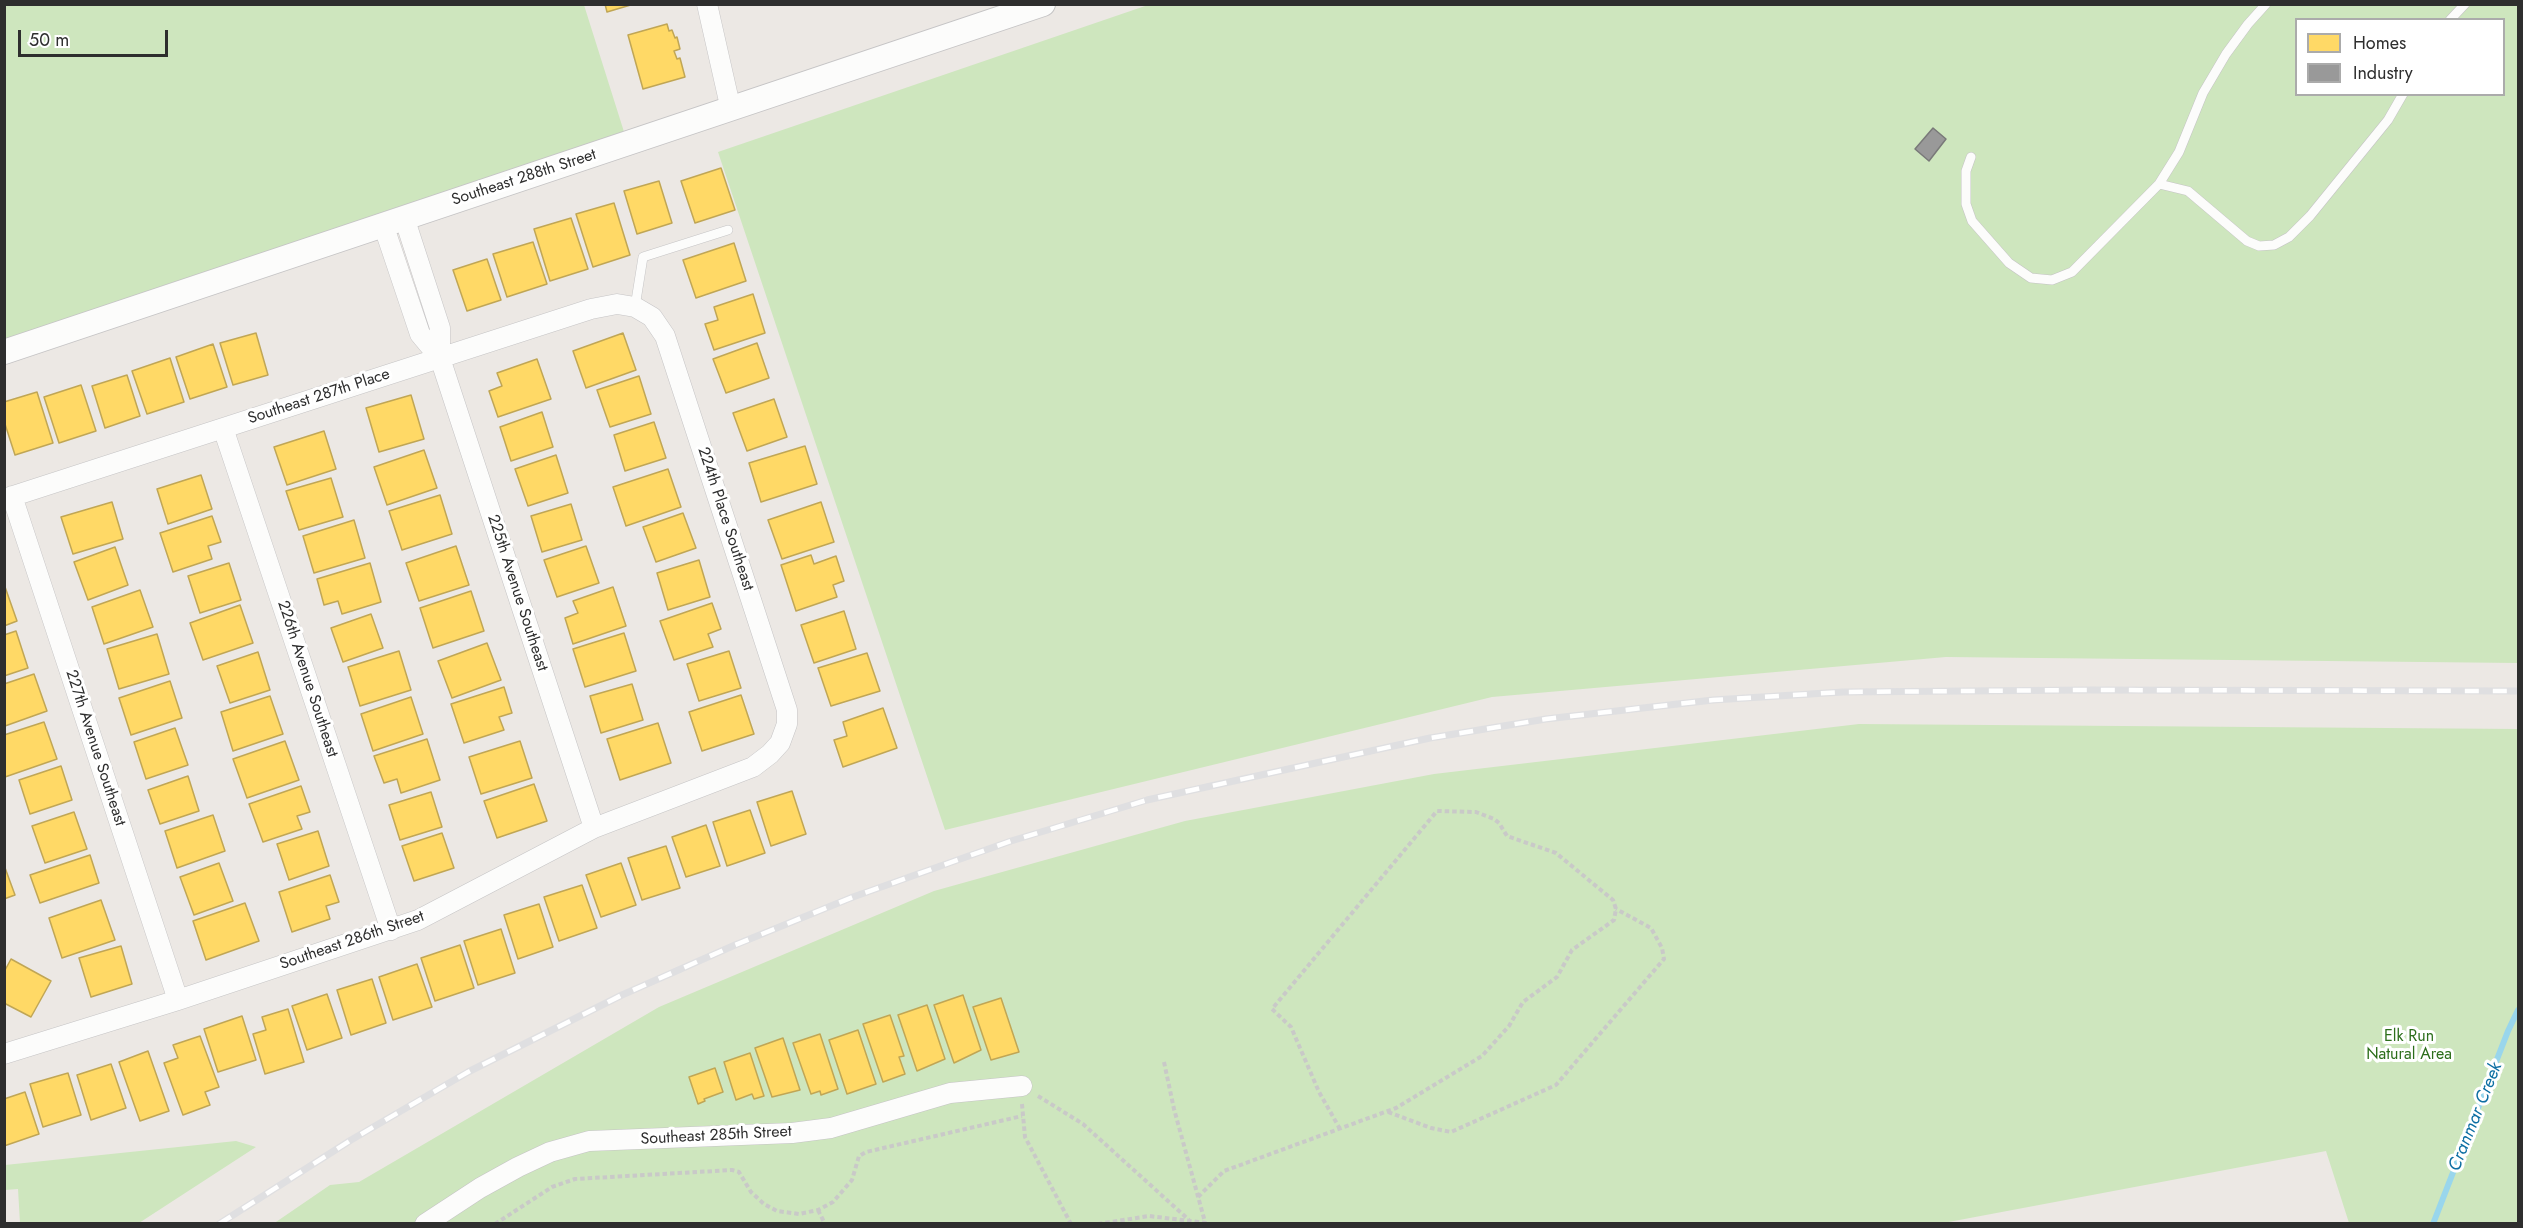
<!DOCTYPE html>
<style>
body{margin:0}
#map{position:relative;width:2523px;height:1228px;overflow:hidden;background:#ece8e4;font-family:Jost,sans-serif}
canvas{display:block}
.frame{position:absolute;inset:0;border:6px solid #2e2e2e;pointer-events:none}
.legend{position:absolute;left:2295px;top:18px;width:210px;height:78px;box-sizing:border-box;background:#fff;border:2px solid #ababab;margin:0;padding:8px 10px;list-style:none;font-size:18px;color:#2e2e2e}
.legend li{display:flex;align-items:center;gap:12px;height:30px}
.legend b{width:30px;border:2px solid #ababab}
.scale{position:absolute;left:18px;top:30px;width:150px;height:27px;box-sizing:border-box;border:3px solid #2e2e2e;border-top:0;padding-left:8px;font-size:18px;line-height:21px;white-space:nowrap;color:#2e2e2e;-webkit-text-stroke:4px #fff;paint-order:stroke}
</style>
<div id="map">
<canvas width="2523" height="1228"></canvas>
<div class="frame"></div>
<ul class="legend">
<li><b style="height:16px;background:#ffd966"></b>Homes</li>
<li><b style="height:16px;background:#999"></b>Industry</li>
</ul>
<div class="scale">50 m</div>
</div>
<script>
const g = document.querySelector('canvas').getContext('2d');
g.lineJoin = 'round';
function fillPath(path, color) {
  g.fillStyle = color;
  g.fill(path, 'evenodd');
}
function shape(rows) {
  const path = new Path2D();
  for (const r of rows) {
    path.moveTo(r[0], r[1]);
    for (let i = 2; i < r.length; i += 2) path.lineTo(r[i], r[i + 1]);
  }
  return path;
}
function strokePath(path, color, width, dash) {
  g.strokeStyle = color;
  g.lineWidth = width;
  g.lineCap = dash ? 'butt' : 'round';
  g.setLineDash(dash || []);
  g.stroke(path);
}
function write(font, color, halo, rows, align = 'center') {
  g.font = font + ' Jost,sans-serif';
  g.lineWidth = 6;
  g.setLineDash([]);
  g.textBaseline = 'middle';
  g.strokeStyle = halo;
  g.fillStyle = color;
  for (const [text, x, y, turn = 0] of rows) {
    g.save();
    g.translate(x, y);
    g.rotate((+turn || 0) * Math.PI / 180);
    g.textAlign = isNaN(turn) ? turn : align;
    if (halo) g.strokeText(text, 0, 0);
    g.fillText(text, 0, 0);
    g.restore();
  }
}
fillPath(shape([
 [4,5,584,5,625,135,5,342],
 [1148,5,2518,5,2518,663,1946,657,1492,697,945,830,718,152],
 [2296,20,2504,20,2504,94,2296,94],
 [1859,724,2518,729,2518,1223,2349,1223,2326,1151,1938,1224,273,1224,330,1185,359,1182,659,1007,934,891,1185,821,1434,774],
 [236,1141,256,1147,139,1223,20,1223,18,1189,5,1190,5,1165]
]), '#cee6be');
const homes = shape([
 [605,4,634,4,607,12,605,4],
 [667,24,669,31,672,30,675,38,677,37,680,49,674,51,677,59,680,58,685,77,643,89,628,35,667,24],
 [721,168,735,210,695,223,681,181,721,168],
 [659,181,672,223,637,234,624,191,659,181],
 [614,203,630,255,593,267,576,214,614,203],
 [571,218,588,269,550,281,534,229,571,218],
 [533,242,547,284,507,297,493,254,533,242],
 [734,243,746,281,696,298,683,260,734,243],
 [487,259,501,300,467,311,453,270,487,259],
 [753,294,765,333,714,350,705,324,718,320,714,307,753,294],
 [256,333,268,375,233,385,220,343,256,333],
 [623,333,636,370,586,388,573,351,623,333],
 [757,343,769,378,726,393,713,359,757,343],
 [213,344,227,387,190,399,176,357,213,344],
 [170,358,184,402,147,414,132,371,170,358],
 [537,359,551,399,498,417,489,391,502,386,497,373,537,359],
 [127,375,140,416,105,428,92,386,127,375],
 [639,376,651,414,610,427,597,390,639,376],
 [81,385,96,431,59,443,44,397,81,385],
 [37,392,53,443,15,455,4,421,4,402,37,392],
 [411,395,424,439,379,452,366,408,411,395],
 [774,399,787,437,747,451,733,413,774,399],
 [542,412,553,447,511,461,500,427,542,412],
 [654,422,666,458,625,471,614,435,654,422],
 [324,431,336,469,287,485,274,447,324,431],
 [805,446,817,484,761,502,749,463,805,446],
 [424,450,437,488,387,505,374,467,424,450],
 [556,455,568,493,528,506,515,469,556,455],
 [668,469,681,507,626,526,613,487,668,469],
 [201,475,212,509,168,524,157,489,201,475],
 [331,478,343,517,299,530,286,491,331,478],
 [440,495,452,534,402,550,389,511,440,495],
 [112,502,123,539,73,554,61,517,112,502],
 [821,502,834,542,782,559,768,520,821,502],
 [571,504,582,540,542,552,531,516,571,504],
 [683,513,696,548,656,562,643,527,683,513],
 [212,516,221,542,208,546,212,559,173,572,160,533,212,516],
 [354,520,365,558,314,573,303,536,354,520],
 [456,546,469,585,419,601,406,563,456,546],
 [586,546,599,583,557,597,544,560,586,546],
 [115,547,128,585,88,600,74,562,115,547],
 [811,555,814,564,836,556,844,581,833,585,837,597,796,611,781,565,811,555],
 [699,560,710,597,668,610,657,573,699,560],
 [229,563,241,600,200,613,188,576,229,563],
 [370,563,381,602,342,614,338,601,324,605,317,579,370,563],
 [4,584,17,621,4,626,4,584],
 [613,587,626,626,573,644,565,618,578,613,573,601,613,587],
 [140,590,153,627,104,644,92,607,140,590],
 [471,591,484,631,433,648,420,608,471,591],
 [712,603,721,629,708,634,713,647,674,660,660,621,712,603],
 [240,605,253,643,203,660,190,623,240,605],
 [844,611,856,649,814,663,801,625,844,611],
 [371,614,383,648,343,662,331,628,371,614],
 [16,631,28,668,4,676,4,635,16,631],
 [624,633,636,671,585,687,573,649,624,633],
 [157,634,169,674,119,689,107,649,157,634],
 [487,643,501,680,452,698,438,661,487,643],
 [399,651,411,690,360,706,348,667,399,651],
 [729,651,741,688,699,701,687,664,729,651],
 [258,652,270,690,230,703,217,666,258,652],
 [867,653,880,691,831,706,818,668,867,653],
 [34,674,47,711,5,726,4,684,34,674],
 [170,681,182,718,131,735,119,698,170,681],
 [632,684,643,720,601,733,590,696,632,684],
 [504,687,512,713,499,717,504,730,464,743,451,704,504,687],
 [741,695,754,734,702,751,689,712,741,695],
 [270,696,283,734,233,751,221,712,270,696],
 [411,697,423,734,373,751,361,714,411,697],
 [883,708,897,748,843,767,834,740,847,736,843,722,883,708],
 [44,722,57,759,5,777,4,735,44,722],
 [658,723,671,763,620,780,607,739,658,723],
 [175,728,188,765,146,779,134,742,175,728],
 [427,739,440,780,401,793,397,779,384,783,374,756,427,739],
 [285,741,299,780,247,798,233,759,285,741],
 [520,741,532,778,481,794,469,757,520,741],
 [61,766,72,800,30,814,19,780,61,766],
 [188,776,199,811,160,824,148,790,188,776],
 [534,784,547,821,497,838,484,801,534,784],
 [301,786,310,812,297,816,302,829,263,842,249,804,301,786],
 [792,791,806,834,771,846,757,802,792,791],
 [431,792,442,827,400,840,389,805,431,792],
 [750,810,765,853,727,866,713,822,750,810],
 [74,812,87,849,45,863,32,826,74,812],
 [213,815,225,851,177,868,165,831,213,815],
 [706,825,720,866,686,877,672,837,706,825],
 [318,831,329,866,289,880,277,844,318,831],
 [442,833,454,868,414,881,402,846,442,833],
 [666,846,680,888,642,900,628,858,666,846],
 [90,855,99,883,40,903,30,875,90,855],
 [219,863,233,901,194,915,180,877,219,863],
 [621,863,636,905,601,917,586,875,621,863],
 [4,865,15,895,4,899,4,865],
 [330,875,339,902,326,906,330,919,292,932,279,892,330,875],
 [582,885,597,928,559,941,544,897,582,885],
 [101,900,115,940,62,958,49,918,101,900],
 [245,903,259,941,206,960,193,921,245,903],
 [539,904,553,947,518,959,504,915,539,904],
 [501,929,515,973,478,985,464,941,501,929],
 [460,945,474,988,435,1001,421,958,460,945],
 [121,946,132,984,91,997,79,958,121,946],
 [11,959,51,981,31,1017,4,1003,4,972,11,959],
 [417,964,432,1007,393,1020,379,977,417,964],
 [372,979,386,1023,351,1035,337,990,372,979],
 [327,994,342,1038,307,1050,292,1006,327,994],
 [963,995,981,1050,954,1063,934,1005,963,995],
 [1001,998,1019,1052,991,1060,973,1007,1001,998],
 [927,1005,945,1059,917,1071,898,1015,927,1005],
 [288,1009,304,1062,265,1074,253,1034,266,1030,262,1017,288,1009],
 [890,1015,904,1056,899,1057,905,1074,883,1082,863,1024,890,1015],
 [242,1016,256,1060,218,1072,204,1029,242,1016],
 [858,1030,876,1084,847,1094,829,1040,858,1030],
 [820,1034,838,1089,821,1095,820,1091,811,1094,793,1043,820,1034],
 [200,1036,219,1087,205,1092,210,1105,183,1115,164,1063,178,1058,173,1045,200,1036],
 [783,1038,800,1090,772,1097,755,1048,783,1038],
 [148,1051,169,1111,140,1121,119,1062,148,1051],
 [750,1053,764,1096,754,1099,752,1094,736,1100,724,1062,750,1053],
 [111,1064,126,1108,91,1120,77,1075,111,1064],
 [715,1068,723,1092,704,1099,705,1101,698,1104,689,1077,715,1068],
 [68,1073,81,1115,43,1127,30,1084,68,1073],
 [25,1092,39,1134,4,1146,4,1099,25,1092]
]);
fillPath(homes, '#ffd966');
strokePath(homes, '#c0a655', 1.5);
const industry = shape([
 [1933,128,1946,139,1929,161,1915,149,1933,128]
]);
fillPath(industry, '#999');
strokePath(industry, '#797979', 1.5);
strokePath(shape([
 [2433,1224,2508,1031,2518,1010]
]), '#99d6ec', 6);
const service = shape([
 [2450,20,2465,4],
 [1971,157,1966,171,1966,204,1972,221,2009,263,2031,278,2052,280,2072,272,2159,184,2179,152,2203,93,2226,54,2248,24,2266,4],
 [2159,184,2188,191,2247,241,2259,246,2274,245,2289,237,2310,216,2388,120,2403,94],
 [635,307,643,257,728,230]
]);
const minor = shape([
 [707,4,731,110],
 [383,224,420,334,440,358,440,328,404,217],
 [440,358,594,828],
 [223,428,391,930],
 [12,496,178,1000],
 [4,499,591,309,617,304,635,307,652,317,665,336,787,710,787,724,780,743,770,754,753,767,594,828,418,920,178,1000,4,1054],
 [425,1224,480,1188,518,1167,550,1152,589,1141,792,1133,831,1128,950,1093,1022,1086]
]);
const tertiary = shape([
 [4,352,1043,4]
]);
strokePath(service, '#c5c4c5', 10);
strokePath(minor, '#c5c4c5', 21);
strokePath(tertiary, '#c5c4c5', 26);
strokePath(shape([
 [1164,1062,1174,1109,1205,1222],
 [1038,1096,1083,1124,1189,1220],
 [1022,1104,1025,1137,1071,1224],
 [1388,1112,1431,1128,1451,1132,1556,1085,1664,959,1662,948,1651,928,1616,909],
 [1198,1197,1224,1171,1396,1108,1482,1056,1509,1026,1523,1002,1557,977,1572,950,1614,920,1616,909,1613,900,1556,853,1507,836,1499,823,1494,819,1476,812,1437,811,1272,1009,1291,1027,1319,1092,1340,1129],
 [818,1210,825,1224],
 [495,1224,552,1187,575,1179,732,1170,739,1172,751,1192,764,1204,777,1211,799,1214,818,1210,833,1202,852,1180,859,1156,866,1152,1022,1116],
 [1098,1224,1149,1216,1207,1223]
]), '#c9c9c8', 4, [4.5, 3]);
strokePath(service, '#fcfcfb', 9);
strokePath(minor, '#fcfcfb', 20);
strokePath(tertiary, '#fcfcfb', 24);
const rail = shape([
 [219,1224,351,1140,468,1072,622,995,735,945,853,897,1011,841,1147,800,1430,738,1546,719,1713,700,1843,692,2088,690,2518,691]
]);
strokePath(rail, '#dfdfe1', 7);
strokePath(rail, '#fff', 4.5, [14]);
write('16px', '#2e2e2e', '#fff', [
 ["Southeast 288th Street",524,178,-18],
 ["Southeast 287th Place",319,397,-18],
 ["224th Place Southeast",725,519,72],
 ["225th Avenue Southeast",517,593,72],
 ["226th Avenue Southeast",307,679,72],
 ["227th Avenue Southeast",95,748,72],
 ["Southeast 286th Street",352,941,-19],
 ["Southeast 285th Street",716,1136,-3]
]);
write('16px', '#2c6e1b', '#fff', [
 ["Elk Run",2409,1037],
 ["Natural Area",2409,1055]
]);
write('italic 18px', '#0d6fa3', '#fff', [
 ["Cranmar Creek",2476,1117,-68]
]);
</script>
